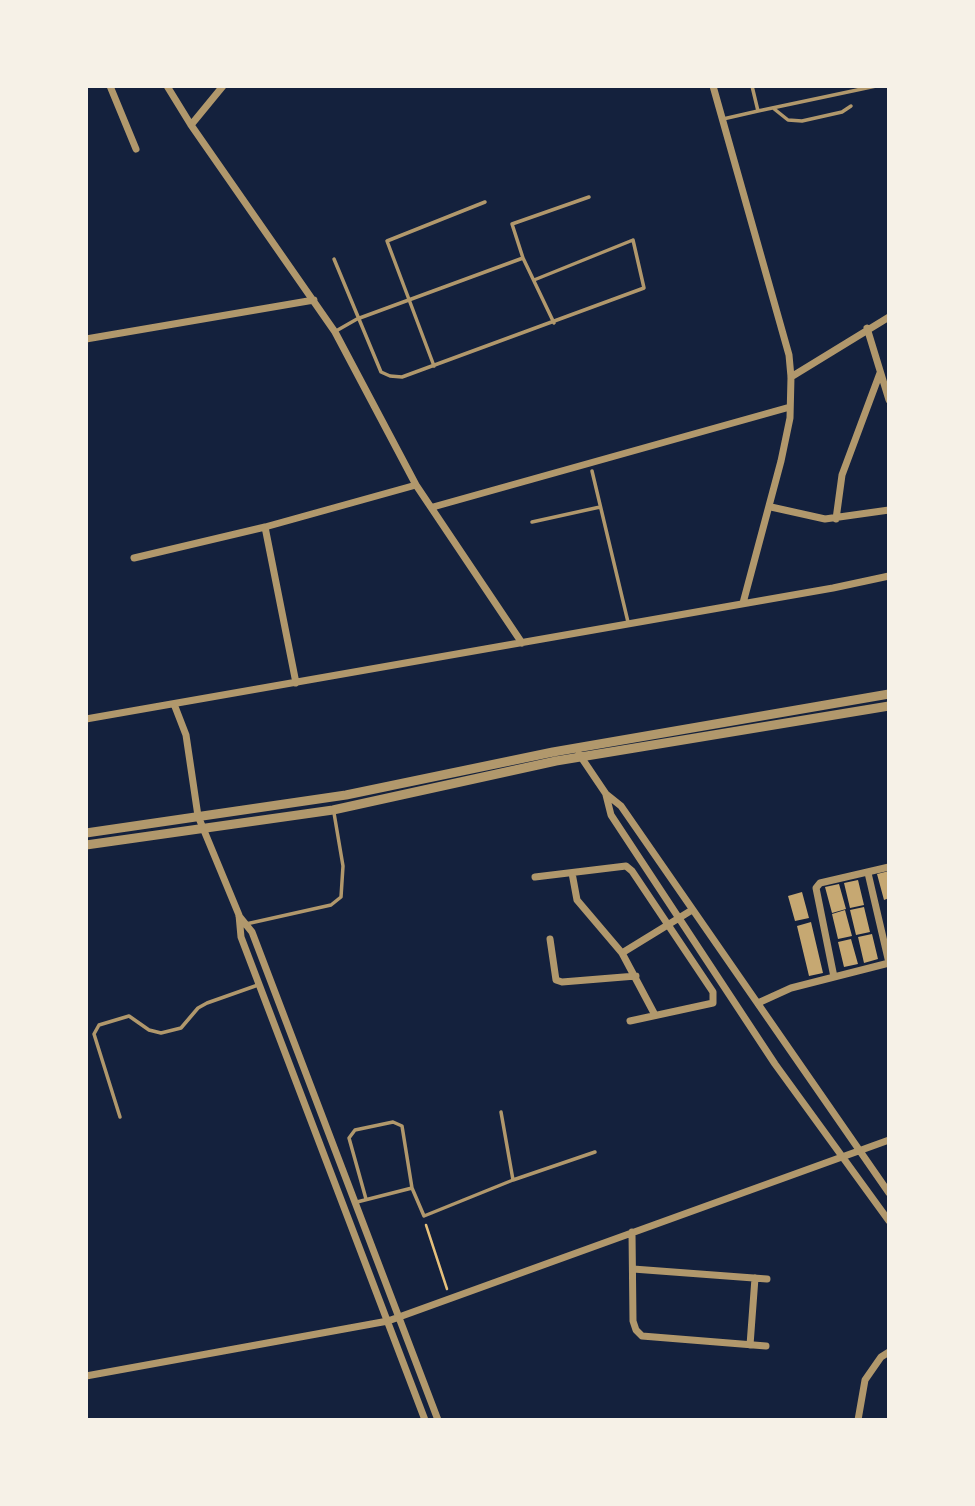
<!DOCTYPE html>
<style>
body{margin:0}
#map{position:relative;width:975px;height:1506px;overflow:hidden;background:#14213d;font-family:"Nunito Sans",sans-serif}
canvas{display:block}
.frame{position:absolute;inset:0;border:88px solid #f6f1e7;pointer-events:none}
</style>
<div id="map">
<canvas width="975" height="1506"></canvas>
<div class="frame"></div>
</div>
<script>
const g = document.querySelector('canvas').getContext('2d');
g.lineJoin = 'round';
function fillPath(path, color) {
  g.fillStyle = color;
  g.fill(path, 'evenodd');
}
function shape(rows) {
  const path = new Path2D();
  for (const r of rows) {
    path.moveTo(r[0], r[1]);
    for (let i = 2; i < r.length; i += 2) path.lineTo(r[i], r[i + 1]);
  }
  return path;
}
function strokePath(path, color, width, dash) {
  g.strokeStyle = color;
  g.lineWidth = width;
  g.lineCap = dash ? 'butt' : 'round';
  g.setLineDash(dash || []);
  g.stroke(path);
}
fillPath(shape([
 [889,871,889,898,884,900,877,874],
 [858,880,864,905,850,908,844,883],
 [839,884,846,909,832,913,825,887],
 [802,892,809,918,795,921,788,896],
 [864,907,870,932,856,935,850,910],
 [845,910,852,936,838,939,832,914],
 [811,922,823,973,809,976,797,926],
 [872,934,878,959,864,963,858,937],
 [851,939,858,964,844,967,838,942]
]), '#c6a872');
strokePath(shape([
 [426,1225,447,1289]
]), '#e5c07b', 2.5);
strokePath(shape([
 [752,86,758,111,876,86],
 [773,108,788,120,802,121,842,112,851,106],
 [723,119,758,111],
 [334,259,381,372,390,376,402,377,644,288,633,240,534,280],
 [554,323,523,258,512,224,589,197],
 [336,331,357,319,523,258],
 [434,366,387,241,485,202],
 [592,471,628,622],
 [532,522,600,507],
 [246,924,331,905,341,897,343,866,334,813],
 [501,1112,513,1180],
 [120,1117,94,1034,99,1025,129,1016,149,1030,161,1033,181,1028,198,1008,207,1003,258,985],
 [366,1199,349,1138,355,1130,393,1122,402,1126,412,1188,424,1216,513,1180,595,1152],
 [357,1202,412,1188]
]), '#b1986c', 3.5);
strokePath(shape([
 [110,86,136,149],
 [167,86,191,125,335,332,416,485,522,643],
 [713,86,789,355,791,377,790,418,781,461,743,603],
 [191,125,223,86],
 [867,328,889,400],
 [86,339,314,300],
 [791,377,889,317],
 [433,507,790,407],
 [771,507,825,519,889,510],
 [836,519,842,475,880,373],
 [265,527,296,683],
 [134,558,265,527,416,485],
 [174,704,186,735,198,816,239,915,241,937,425,1420],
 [86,719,833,588,889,576],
 [579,754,606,794,621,806,889,1193],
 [606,795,611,815,775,1064,889,1221],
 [572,873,577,900,622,953,655,1015],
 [868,873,889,963],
 [535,877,626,866,632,871,713,992,713,1003,630,1021],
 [239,916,252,932,438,1420],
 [550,939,556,980,562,982,636,976],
 [622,953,692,910],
 [834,977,816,888,820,883,889,867],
 [758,1003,791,988,889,963],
 [632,1232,633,1321,636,1330,642,1336,766,1346],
 [633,1269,767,1279],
 [750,1345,755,1278],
 [86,1376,388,1321,889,1140],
 [858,1420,865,1380,881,1357,889,1352]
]), '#b1986c', 7);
strokePath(shape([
 [86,833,346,795,553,752,889,694],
 [86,845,333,810,556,761,889,706]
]), '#b1986c', 9);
</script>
